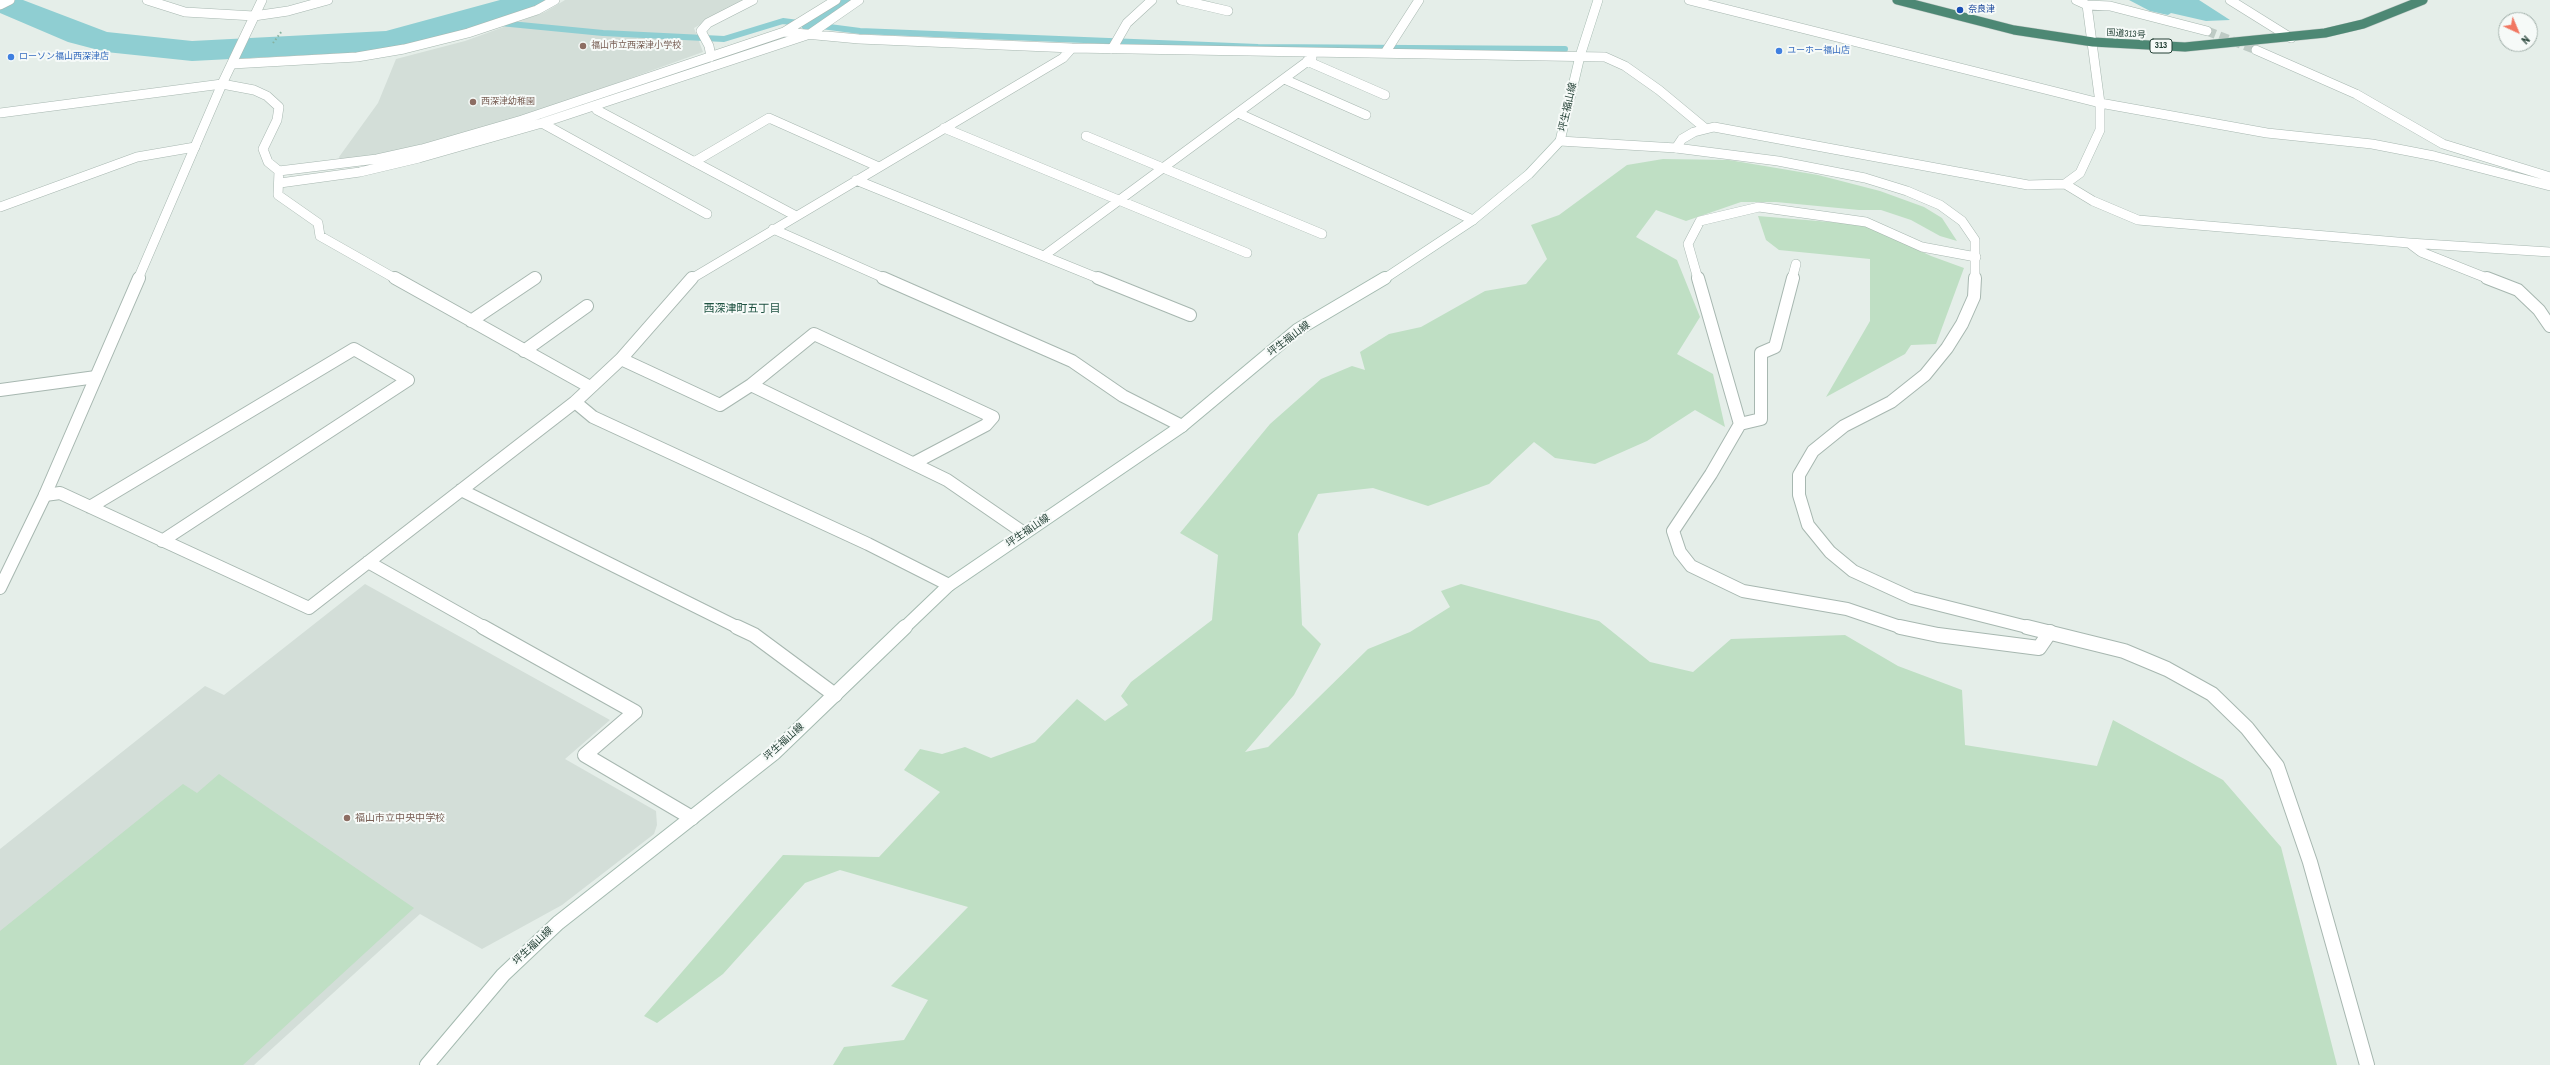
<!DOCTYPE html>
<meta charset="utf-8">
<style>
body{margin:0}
#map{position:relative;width:2550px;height:1065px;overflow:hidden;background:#e5eee9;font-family:"Archivo Narrow",sans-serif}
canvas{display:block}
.north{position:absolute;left:2498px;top:12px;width:40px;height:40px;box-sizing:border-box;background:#f6faf8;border:1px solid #a2b0aa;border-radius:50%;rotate:136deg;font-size:11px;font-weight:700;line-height:16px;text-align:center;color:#244136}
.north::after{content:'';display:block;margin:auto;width:14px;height:18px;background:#f17761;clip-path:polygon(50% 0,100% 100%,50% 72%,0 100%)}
</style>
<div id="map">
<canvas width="2550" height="1065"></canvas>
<div class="north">N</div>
</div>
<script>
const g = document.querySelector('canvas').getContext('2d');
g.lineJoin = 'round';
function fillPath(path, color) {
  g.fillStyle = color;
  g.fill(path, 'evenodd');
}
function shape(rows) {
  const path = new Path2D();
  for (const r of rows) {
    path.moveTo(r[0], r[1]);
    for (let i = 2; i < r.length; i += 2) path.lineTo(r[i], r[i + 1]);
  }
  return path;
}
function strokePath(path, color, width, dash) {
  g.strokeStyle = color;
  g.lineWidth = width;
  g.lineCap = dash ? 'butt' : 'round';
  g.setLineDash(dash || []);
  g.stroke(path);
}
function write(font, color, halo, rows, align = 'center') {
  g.font = font + ' "Archivo Narrow","Noto Sans JP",sans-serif';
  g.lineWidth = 4;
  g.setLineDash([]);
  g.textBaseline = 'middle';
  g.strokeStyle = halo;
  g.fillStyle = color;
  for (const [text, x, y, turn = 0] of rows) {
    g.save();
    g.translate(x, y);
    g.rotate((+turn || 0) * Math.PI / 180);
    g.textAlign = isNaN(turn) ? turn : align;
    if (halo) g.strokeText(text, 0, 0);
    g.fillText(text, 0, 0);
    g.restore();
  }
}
fillPath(shape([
 [565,0,746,0,694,28,703,52,506,123,420,147,341,161,339,157,378,103,396,59,465,41,545,12],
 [365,584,610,720,565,759,656,811,657,825,654,834,562,905,482,949,420,914,254,1065,0,1065,0,849,205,686,224,695]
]), '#d3ded8');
fillPath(shape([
 [1663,159,1729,160,1818,175,1880,191,1924,207,1942,218,1957,241,1940,236,1911,220,1881,210,1859,210,1776,202,1741,202,1686,221,1656,210,1636,237,1677,260,1700,317,1677,354,1713,374,1725,427,1695,410,1647,441,1595,464,1555,458,1534,442,1489,484,1428,506,1373,488,1318,494,1298,534,1302,625,1321,644,1294,695,1245,752,1268,747,1368,649,1410,632,1450,607,1441,591,1461,584,1599,621,1650,662,1693,672,1731,639,1845,635,1898,666,1962,690,1965,745,2097,766,2113,720,2223,780,2281,847,2337,1065,833,1065,844,1047,904,1040,928,1000,891,986,968,907,840,870,805,883,723,974,657,1023,644,1016,783,855,879,857,940,792,904,770,920,749,942,754,965,747,991,758,1035,742,1077,699,1105,721,1128,705,1121,696,1131,682,1212,620,1218,555,1180,533,1270,424,1321,379,1352,366,1365,370,1360,352,1389,334,1421,327,1485,291,1526,284,1547,259,1531,225,1559,215,1627,165],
 [1758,216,1866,225,1931,256,1964,268,1936,344,1911,345,1905,354,1826,397,1870,321,1870,259,1779,250,1766,240],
 [219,774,414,908,243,1065,0,1065,0,931,183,784,197,793]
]), '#bfdfc4');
fillPath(shape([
 [2129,0,2199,0,2230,20,2206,21,2171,13,2168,15,2150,11]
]), '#8fced2');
strokePath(shape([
 [469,20,603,33,724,39,783,21,860,31,1258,47,1565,49]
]), '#8fced2', 6);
fillPath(shape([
 [834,0,855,0,817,29,803,29,800,25,803,21,834,0]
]), '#8fced2');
fillPath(shape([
 [0,0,23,0,107,32,192,41,386,31,500,0,545,0,540,7,513,17,387,51,192,61,106,52,68,42,0,13,0,0]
]), '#8fced2');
strokePath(shape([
 [2207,31,2256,50]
]), '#becbc5', 9, [9, 4.5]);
const minorFar2 = shape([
 [1181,0,1228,11],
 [1689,0,2100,103,2267,133,2372,144,2434,156,2550,186],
 [2230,0,2291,38],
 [2087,5,2110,6,2207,31],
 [254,16,288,11,328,0],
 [784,32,859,39,1072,48,1605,57,1625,66,1659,90,1706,129],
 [1112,49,1127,23,1152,0],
 [2256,50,2356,94,2443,144,2550,177],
 [1385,53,1419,0],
 [711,57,709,46,701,31,708,23,753,0],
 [1307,61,1385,95],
 [232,64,357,57,404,49,468,33,537,10,555,0],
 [1284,79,1366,115],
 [594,106,597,110,796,216],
 [0,113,222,84,254,90,267,96,279,107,277,120,263,149,268,162,279,171,278,195,318,223,320,236,396,279],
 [1238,113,1473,220],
 [542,123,707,214],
 [944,128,1247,253],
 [1086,136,1322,234],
 [1676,148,1682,139,1694,132,1714,127,2028,185,2065,184,2080,173,2100,130,2100,103,2087,5,2076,0],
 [694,162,769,118,879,167],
 [279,171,377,159,422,149,522,120,784,32,836,0],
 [856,180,1100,279],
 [280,183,360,172,419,158,542,123,810,34,859,0],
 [2065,184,2093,201,2138,220,2409,243,2550,252],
 [0,207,137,157,195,147],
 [773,229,886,279],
 [2409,243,2421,252,2489,279],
 [1045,255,1312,58,1310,53],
 [691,279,1063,58,1072,48],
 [1698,279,1688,244,1700,221,1759,207,1866,222,1922,247,1976,257],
 [1792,279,1796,264]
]);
const minorFar1 = shape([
 [395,278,590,387],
 [692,278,621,359,575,402,593,417,868,544,949,585],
 [883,278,1072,361,1123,396,1182,426],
 [1098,278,1190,315],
 [1698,278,1740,424,1711,474,1673,531,1680,552,1691,566,1743,591,1847,609,1903,628],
 [2487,278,2518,290,2539,310,2550,326],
 [471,321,535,278],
 [524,351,587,306],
 [621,359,720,405,751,385,814,334,993,417,986,425,914,463],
 [751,385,947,480,1024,533],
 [0,390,96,377],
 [1740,424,1761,419,1761,353,1775,347,1793,278],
 [461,490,739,628],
 [45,495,60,493,309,608,575,402],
 [90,507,354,349,408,380,162,541],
 [368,562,485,628]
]);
const minor = shape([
 [483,627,635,712,585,755,692,818],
 [737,627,754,635,835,695],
 [1900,627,1938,635,2039,648,2050,632]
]);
const tertiaryFar2 = shape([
 [147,0,185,12,254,16],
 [0,5,10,0],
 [1560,141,1676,148,1778,161,1865,178,1907,191,1940,205,1962,221,1975,240,1975,279],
 [138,279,222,84,262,0]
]);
const tertiaryFar1 = shape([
 [1975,278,1974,297,1962,324,1947,348,1925,375,1891,402,1844,426,1813,451,1799,475,1799,495,1808,525,1830,552,1853,571,1912,598,2031,628],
 [0,588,45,495,139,278]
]);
const tertiary = shape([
 [2027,627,2124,651,2167,669,2212,694,2247,728,2277,766,2310,862,2367,1065]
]);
const secondaryFar2 = shape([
 [1384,279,1473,220,1529,174,1560,141,1580,56,1598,0]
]);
const secondaryFar1 = shape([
 [904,628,949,585,1182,426,1297,330,1385,278]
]);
const secondary = shape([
 [427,1065,503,975,558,923,774,753,905,627]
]);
const trunk = shape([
 [1897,0,2014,30,2093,42,2185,47,2325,33,2363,24,2423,0]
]);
strokePath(minorFar2, '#a7b7b0', 10);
strokePath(minorFar1, '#a7b7b0', 14);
strokePath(minor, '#a7b7b0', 16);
strokePath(tertiaryFar2, '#a7b7b0', 10);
strokePath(tertiaryFar1, '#a7b7b0', 14);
strokePath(tertiary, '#a7b7b0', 16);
strokePath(secondaryFar2, '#a4bab0', 10);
strokePath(secondaryFar1, '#a4bab0', 14);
strokePath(secondary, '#a4bab0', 16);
strokePath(trunk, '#c2cac7', 10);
strokePath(shape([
 [273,43,282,31]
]), '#86b2a0', 2, [1.5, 2.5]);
strokePath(minorFar2, '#fff', 9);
strokePath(minorFar1, '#fff', 12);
strokePath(minor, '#fff', 14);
strokePath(tertiaryFar2, '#fff', 9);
strokePath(tertiaryFar1, '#fff', 12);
strokePath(tertiary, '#fff', 14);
strokePath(secondaryFar2, '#fff', 9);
strokePath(secondaryFar1, '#fff', 12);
strokePath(secondary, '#fff', 14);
strokePath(trunk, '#4d8874', 9);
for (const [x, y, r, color] of [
 [1960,10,4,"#1a4fb4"],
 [583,46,4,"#8d6e63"],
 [1779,51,4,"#3f7fe0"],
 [11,57,4,"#3f7fe0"],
 [473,102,4,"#8d6e63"],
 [347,818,4,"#8d6e63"]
]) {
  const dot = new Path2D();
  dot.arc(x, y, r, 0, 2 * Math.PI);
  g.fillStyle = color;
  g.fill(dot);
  strokePath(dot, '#f6faf8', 1.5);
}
write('9px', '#164399', '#f6faf8', [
 ["奈良津",1968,10]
], 'left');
write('9px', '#244136', '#f6faf8', [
 ["国道313号",2126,34,4]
]);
write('9px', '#785e54', '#f6faf8', [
 ["福山市立西深津小学校",591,46],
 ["西深津幼稚園",481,102]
], 'left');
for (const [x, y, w] of [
 [2161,46,22]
]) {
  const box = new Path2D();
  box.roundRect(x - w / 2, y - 7, w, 14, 3);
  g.fillStyle = '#f6faf8';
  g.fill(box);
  strokePath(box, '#244136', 1);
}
write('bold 9px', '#244136', null, [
 ["313",2161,46]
]);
write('9px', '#366cbe', '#f6faf8', [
 ["ユーホー福山店",1787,51],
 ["ローソン福山西深津店",19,57]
], 'left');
write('10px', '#244136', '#f6faf8', [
 ["坪生福山線",1568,107,-77],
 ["坪生福山線",1289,339,-37],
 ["坪生福山線",1028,531,-34],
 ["坪生福山線",784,742,-42],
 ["坪生福山線",533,946,-43]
]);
write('10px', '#785e54', '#f6faf8', [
 ["福山市立中央中学校",355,818]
], 'left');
write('11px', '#205342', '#f6faf8', [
 ["西深津町五丁目",742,309]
]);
</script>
